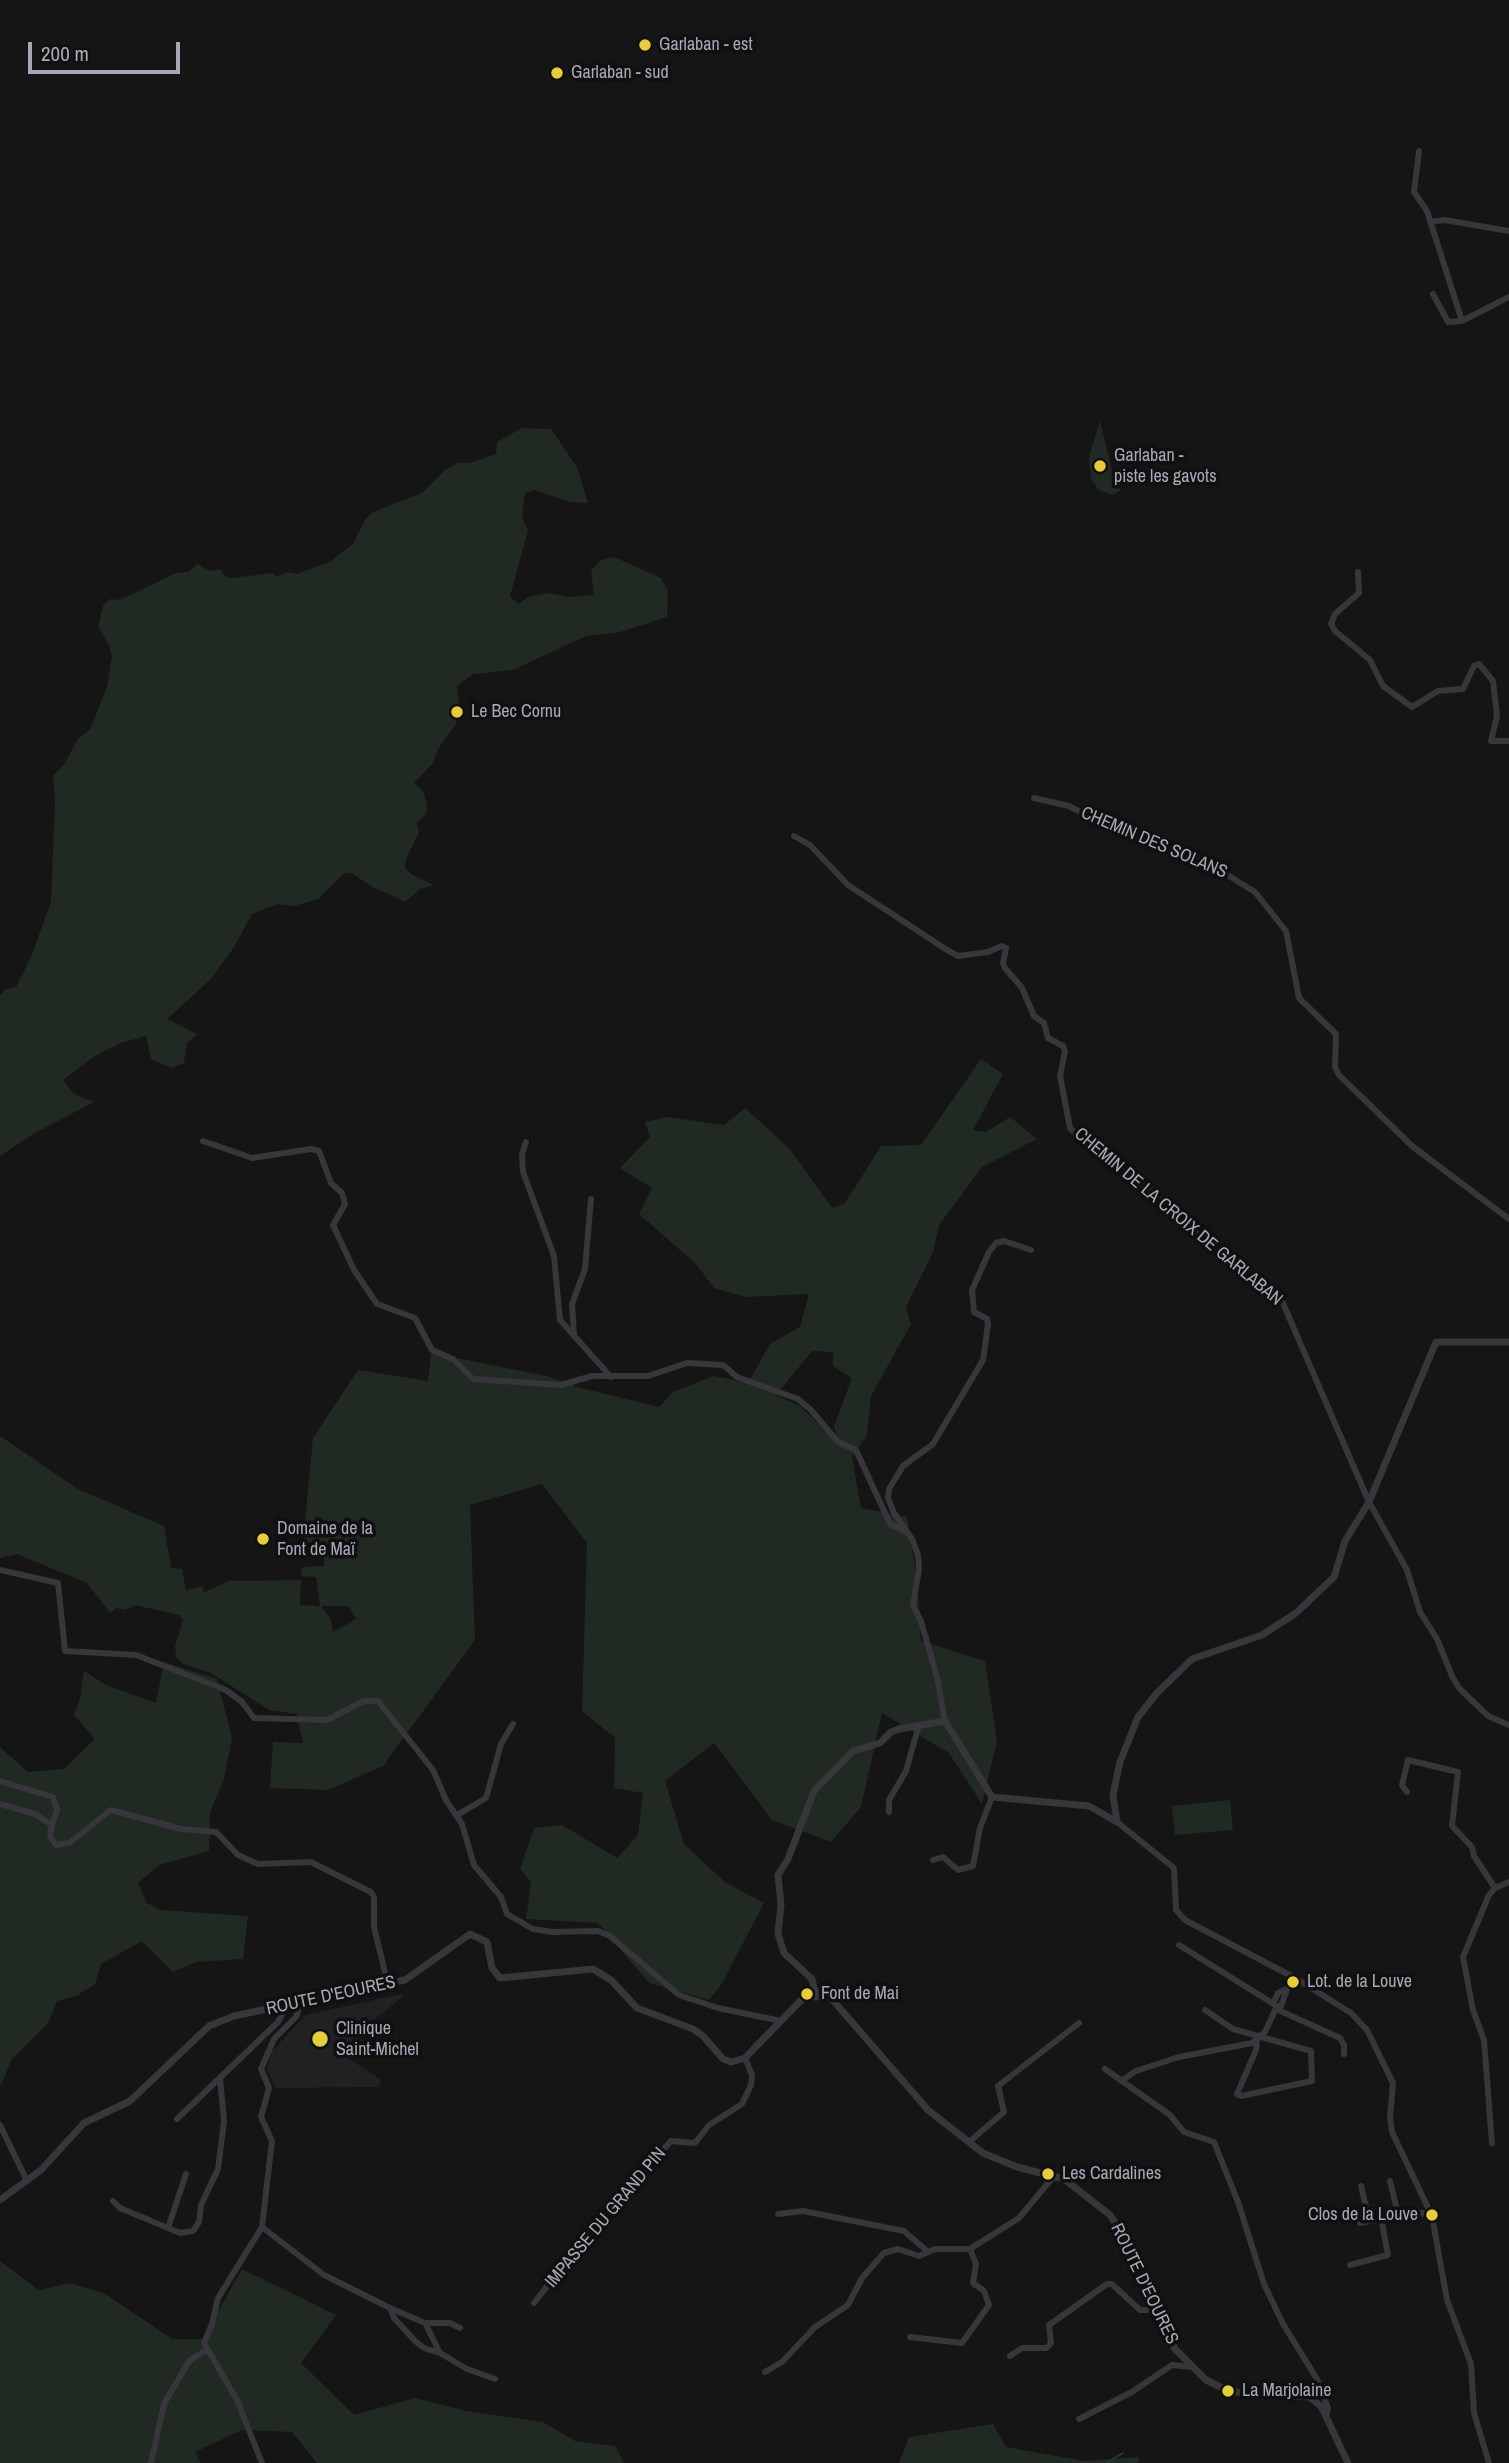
<!DOCTYPE html>
<meta charset="utf-8">
<style>
body{margin:0}
#map{position:relative;width:1509px;height:2463px;overflow:hidden;background:#151516;font-family:"Archivo Narrow",sans-serif}
canvas{display:block}
.scale{position:absolute;left:28px;top:42px;width:152px;height:32px;box-sizing:border-box;border:4px solid #a8a9b6;border-top:0;padding-left:9px;font-size:21px;line-height:24px;white-space:nowrap;color:#a8a9b6;-webkit-text-stroke:5px #101011;paint-order:stroke}
</style>
<div id="map">
<canvas width="1509" height="2463"></canvas>
<div class="scale">200 m</div>
</div>
<script>
const g = document.querySelector('canvas').getContext('2d');
g.lineJoin = 'round';
function fillPath(path, color) {
  g.fillStyle = color;
  g.fill(path, 'evenodd');
}
function shape(rows) {
  const path = new Path2D();
  for (const r of rows) {
    path.moveTo(r[0], r[1]);
    for (let i = 2; i < r.length; i += 2) path.lineTo(r[i], r[i + 1]);
  }
  return path;
}
function strokePath(path, color, width, dash) {
  g.strokeStyle = color;
  g.lineWidth = width;
  g.lineCap = dash ? 'butt' : 'round';
  g.setLineDash(dash || []);
  g.stroke(path);
}
function write(font, color, halo, rows, align = 'center') {
  g.font = font + ' "Archivo Narrow",sans-serif';
  g.lineWidth = 7;
  g.setLineDash([]);
  g.textBaseline = 'middle';
  g.strokeStyle = halo;
  g.fillStyle = color;
  for (const [text, x, y, turn = 0] of rows) {
    g.save();
    g.translate(x, y);
    g.rotate((+turn || 0) * Math.PI / 180);
    g.textAlign = isNaN(turn) ? turn : align;
    if (halo) g.strokeText(text, 0, 0);
    g.fillText(text, 0, 0);
    g.restore();
  }
}
fillPath(shape([
 [401,1994,404,1996,365,2027,348,2058,381,2080,378,2087,275,2088,267,2070,271,2052,306,2015]
]), '#212123');
fillPath(shape([
 [1100,421,1113,475,1120,490,1113,495,1099,490,1091,479,1089,456],
 [522,428,551,429,577,467,588,503,571,502,534,490,525,493,522,518,528,530,510,596,518,604,528,597,548,593,569,597,594,595,591,571,601,560,614,557,661,578,668,591,667,617,620,632,586,636,513,670,473,674,457,686,459,702,456,724,438,749,433,763,414,783,424,792,427,808,426,814,417,823,419,833,406,859,405,867,411,874,434,885,420,889,405,902,371,886,352,873,345,873,318,899,294,906,277,904,252,914,234,947,210,980,167,1019,197,1034,187,1043,184,1063,171,1068,151,1059,146,1036,121,1043,95,1056,63,1080,74,1094,94,1102,33,1134,0,1156,0,996,6,989,16,987,31,957,51,902,55,800,53,776,65,763,77,740,90,729,107,687,112,656,109,645,98,627,103,606,110,599,120,600,176,573,188,572,198,564,210,571,220,569,225,576,232,578,272,573,277,577,287,572,297,574,329,562,353,544,365,520,373,512,422,493,445,470,458,463,470,463,496,454,497,442],
 [981,1059,1003,1074,973,1130,986,1132,1010,1117,1037,1139,982,1167,939,1225,933,1253,906,1307,911,1324,871,1396,867,1435,852,1457,861,1508,907,1517,917,1581,921,1641,985,1661,997,1741,982,1804,949,1753,882,1713,861,1807,831,1842,772,1820,714,1743,665,1781,684,1844,726,1883,764,1903,721,1985,709,2000,649,1983,598,1923,526,1919,531,1882,520,1869,534,1828,562,1825,617,1858,638,1835,643,1793,614,1788,615,1738,582,1711,587,1543,542,1484,470,1505,475,1640,383,1766,328,1790,270,1788,273,1742,303,1743,297,1714,269,1710,211,1673,183,1664,176,1657,175,1646,183,1620,179,1615,135,1605,125,1610,117,1608,110,1613,87,1583,17,1554,0,1558,0,1436,78,1489,164,1526,171,1568,182,1569,186,1590,203,1586,203,1593,228,1581,301,1580,300,1605,320,1606,316,1577,301,1576,302,1567,324,1566,324,1543,303,1542,313,1438,358,1370,428,1381,431,1353,546,1376,581,1388,659,1407,673,1392,713,1376,748,1383,770,1344,800,1327,809,1294,745,1297,714,1288,696,1264,639,1214,652,1188,620,1168,650,1137,645,1122,667,1117,724,1125,745,1108,790,1149,832,1208,845,1203,881,1146,921,1145],
 [812,1351,833,1352,833,1366,852,1378,834,1426,838,1443,800,1406,776,1395],
 [321,1606,348,1606,356,1619,333,1632,331,1620],
 [164,1662,217,1679,232,1738,224,1779,210,1812,209,1851,159,1865,138,1883,147,1903,161,1910,248,1916,243,1959,196,1962,173,1972,142,1941,101,1964,95,1984,76,1996,57,2001,48,2023,12,2059,0,2087,0,1747,28,1772,64,1769,95,1739,74,1715,80,1698,84,1671,106,1685,156,1703],
 [1230,1800,1233,1830,1175,1835,1172,1806],
 [0,2261,39,2290,69,2283,104,2293,172,2339,203,2339,242,2269,336,2315,301,2363,354,2415,415,2398,466,2411,543,2422,575,2441,615,2446,624,2463,317,2463,292,2432,242,2430,195,2452,201,2463,0,2463],
 [993,2424,1006,2447,1084,2461,1139,2457,1138,2463,899,2463,909,2437]
]), '#212923');
strokePath(shape([
 [1106,2463,1123,2453]
]), '#2e333b', 2);
strokePath(shape([
 [1419,151,1414,192,1427,211,1462,321,1509,297],
 [1430,222,1445,220,1509,231],
 [1433,294,1448,322,1462,321],
 [1358,572,1359,593,1335,614,1331,624,1335,631,1370,660,1383,686,1412,707,1438,691,1463,689,1474,666,1479,664,1493,681,1497,716,1491,741,1509,741],
 [1034,798,1069,806,1104,825,1213,866,1255,892,1286,931,1299,998,1336,1034,1335,1067,1339,1075,1412,1146,1509,1219],
 [794,836,810,845,848,885,947,950,958,956,988,952,1002,946,1006,948,1003,963,1005,968,1022,988,1034,1016,1044,1023,1048,1038,1063,1046,1065,1052,1060,1076,1070,1128,1090,1147,1131,1174,1240,1273,1263,1285,1282,1301,1369,1502,1407,1570,1420,1612,1437,1639,1452,1676,1459,1688,1488,1716,1509,1725],
 [203,1141,252,1158,311,1149,319,1151,331,1183,342,1193,345,1204,333,1225,354,1270,377,1304,415,1318,432,1350,453,1359,473,1379,561,1385,592,1376,648,1376,687,1363,723,1365,737,1377,798,1399,811,1410,838,1442,856,1450,890,1524,906,1532],
 [526,1142,522,1154,523,1172,554,1256,560,1320,611,1377],
 [574,1335,572,1304,585,1269,591,1199],
 [0,1570,58,1583,65,1651,136,1655,226,1690,242,1702,254,1718,327,1720,364,1701,378,1701,433,1770,446,1800,462,1824,474,1865,501,1897,507,1914,533,1929,552,1932,598,1931,610,1936,679,1995,718,2008,781,2021],
 [945,1721,937,1677,921,1621,913,1605,919,1569,918,1555,912,1539,894,1513,888,1498,889,1489,903,1466,933,1444,983,1360,988,1324,987,1319,974,1312,972,1290,989,1252,996,1243,1004,1241,1031,1250],
 [0,1781,53,1797,57,1810,52,1825],
 [1407,1792,1402,1785,1408,1760,1458,1772,1452,1826,1472,1847,1474,1856,1495,1888],
 [0,1804,35,1814,52,1825,50,1836,56,1845,69,1843,111,1810,181,1829,216,1832,238,1855,258,1864,311,1862,371,1892,374,1897,374,1927,388,1985],
 [889,1812,889,1800,906,1771,919,1725],
 [457,1815,486,1798,501,1744,513,1724],
 [1117,1822,1174,1868,1176,1910,1185,1920,1295,1978,1351,2013,1367,2030,1393,2083,1390,2117,1392,2132,1432,2216,1447,2300,1471,2364,1474,2413,1489,2463],
 [933,1860,943,1857,958,1870,973,1866,980,1828,992,1797],
 [1179,1945,1277,2006,1281,2006,1292,1976],
 [300,2004,296,2017,274,2039,261,2069,269,2088,261,2117,272,2141,262,2227,324,2275,390,2308,394,2318,415,2341,424,2348,440,2353,425,2323],
 [1273,2004,1278,1993,1284,1990],
 [1276,2009,1340,2038,1344,2045,1344,2054],
 [1205,2010,1233,2029,1311,2051,1312,2081,1241,2096,1237,2094,1256,2050,1257,2040],
 [1105,2069,1170,2115,1184,2132,1214,2142,1238,2202,1264,2284,1283,2324,1317,2379,1328,2408,1326,2416],
 [1124,2079,1136,2071,1179,2057,1252,2043,1265,2032,1277,2006],
 [177,2119,278,2022,286,2007],
 [0,2125,27,2181],
 [969,2142,1004,2112,998,2086,1079,2023],
 [1492,2143,1484,2040,1473,2010,1463,1957,1489,1895,1495,1888,1509,1882],
 [1390,2181,1398,2214],
 [1361,2186,1369,2220],
 [113,2201,120,2208,180,2233,193,2231,199,2222,201,2205,218,2169,224,2121,220,2078],
 [778,2214,803,2211,904,2231,927,2251],
 [1360,2223,1418,2212,1432,2216],
 [168,2228,186,2174],
 [1350,2265,1388,2255,1381,2217],
 [534,2303,588,2234,671,2141,695,2143,709,2125,742,2104,751,2085,752,2075,745,2058],
 [390,2308,425,2323,450,2323,460,2328],
 [910,2337,962,2343,989,2305,984,2291,973,2283,976,2264,970,2249],
 [440,2353,467,2369,495,2379],
 [1010,2356,1022,2348,1047,2348,1051,2343,1049,2325,1107,2284,1112,2284,1140,2310,1156,2310],
 [765,2372,782,2362,815,2327,848,2305,862,2278,884,2253,898,2249,919,2256,935,2249,970,2249,1019,2218,1054,2176],
 [1079,2419,1132,2392,1172,2365,1193,2367],
 [151,2463,164,2404,189,2361,206,2350],
 [262,2463,237,2400,204,2343,212,2324,218,2298,262,2227]
]), '#36363b', 6);
strokePath(shape([
 [1117,1822,1113,1795,1120,1762,1138,1717,1157,1693,1192,1659,1262,1635,1296,1613,1334,1577,1345,1541,1369,1502,1436,1342,1509,1342],
 [816,1997,812,1979,784,1953,778,1934,781,1905,778,1875,788,1859,814,1791,853,1751,880,1743,891,1732,899,1729,945,1721,992,1797,1089,1806,1117,1822],
 [0,2200,41,2170,84,2123,130,2101,209,2026,234,2016,405,1980,470,1934,487,1942,492,1968,500,1978,593,1969,611,1980,637,2008,693,2029,703,2036,723,2059,731,2062,745,2058,807,1994,816,1991,831,1998,928,2110,983,2153,1017,2167,1064,2179,1110,2215,1124,2236,1175,2349,1206,2380,1226,2390,1242,2393,1309,2397,1321,2406,1348,2463]
]), '#36363b', 7);
for (const [x, y, r, color] of [
 [645,45,7,"#e6cd3d"],
 [557,73,7,"#e6cd3d"],
 [1100,466,7,"#e6cd3d"],
 [457,712,7,"#e6cd3d"],
 [263,1539,7,"#e6cd3d"],
 [1293,1982,7,"#e6cd3d"],
 [807,1994,7,"#e6cd3d"],
 [320,2039,9,"#e6cd3d"],
 [1048,2174,7,"#e6cd3d"],
 [1432,2215,7,"#e6cd3d"],
 [1228,2391,7,"#e6cd3d"]
]) {
  const dot = new Path2D();
  dot.arc(x, y, r, 0, 2 * Math.PI);
  g.fillStyle = color;
  g.fill(dot);
  strokePath(dot, '#101011', 2.5);
}
write('18px', '#a8a9b6', '#101011', [
 ["Garlaban - est",659,45],
 ["Garlaban - sud",571,73],
 ["Garlaban -",1114,456],
 ["piste les gavots",1114,477],
 ["Le Bec Cornu",471,712],
 ["Domaine de la",277,1529],
 ["Font de Maï",277,1550],
 ["Lot. de la Louve",1307,1982],
 ["Font de Mai",821,1994],
 ["Clinique",336,2029],
 ["Saint-Michel",336,2050],
 ["Les Cardalines",1062,2174],
 ["Clos de la Louve",1418,2215,"right"],
 ["La Marjolaine",1242,2391]
], 'left');
write('18px', '#a8a9b6', '#101011', [
 ["CHEMIN DES SOLANS",1154,843,23],
 ["CHEMIN DE LA CROIX DE GARLABAN",1178,1217,40],
 ["ROUTE D'EOURES",331,1996,-12],
 ["IMPASSE DU GRAND PIN",606,2218,-50],
 ["ROUTE D'EOURES",1144,2284,64]
]);
</script>
